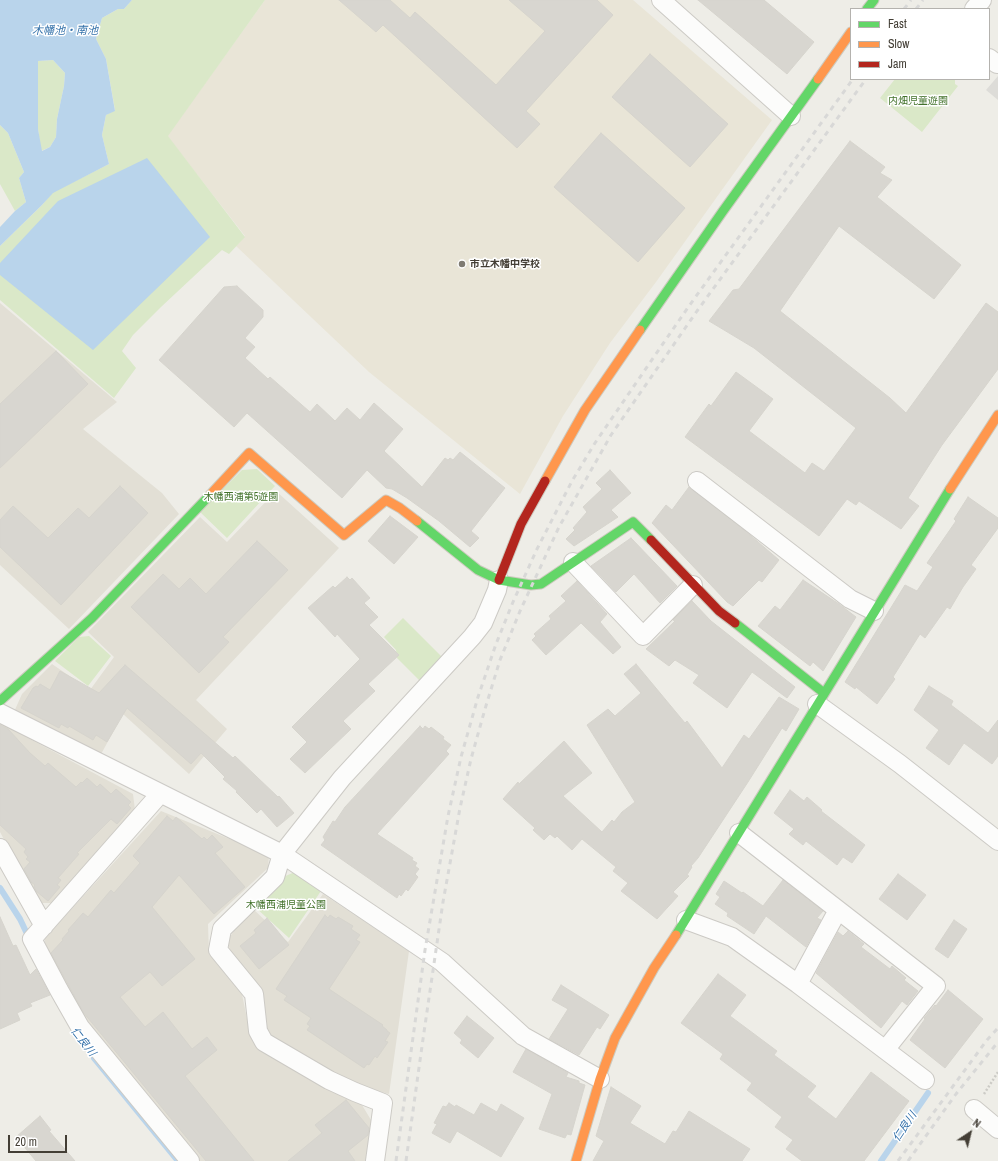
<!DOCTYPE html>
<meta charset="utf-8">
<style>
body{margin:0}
#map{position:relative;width:998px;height:1161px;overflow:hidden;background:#eeede7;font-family:"Archivo Narrow",sans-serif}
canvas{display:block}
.legend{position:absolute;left:850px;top:8px;width:140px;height:72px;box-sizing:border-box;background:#fff;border:1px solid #b4b2ae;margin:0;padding:5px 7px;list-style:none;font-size:12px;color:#433e35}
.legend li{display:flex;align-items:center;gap:8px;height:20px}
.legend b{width:20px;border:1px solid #b4b2ae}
.north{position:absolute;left:950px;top:1113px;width:40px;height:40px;-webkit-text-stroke:3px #fff;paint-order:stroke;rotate:35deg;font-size:11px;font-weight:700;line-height:16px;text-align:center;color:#433e35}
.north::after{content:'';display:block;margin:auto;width:14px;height:18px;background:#433e35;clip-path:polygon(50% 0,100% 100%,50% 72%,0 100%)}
.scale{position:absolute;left:8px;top:1135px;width:59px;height:18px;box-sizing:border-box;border:2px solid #433e35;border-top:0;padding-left:5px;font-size:12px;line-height:14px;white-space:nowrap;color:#433e35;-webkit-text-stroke:3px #fff;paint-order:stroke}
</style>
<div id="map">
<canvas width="998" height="1161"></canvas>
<ul class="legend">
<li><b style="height:5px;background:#63d668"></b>Fast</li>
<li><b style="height:5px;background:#ff974d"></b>Slow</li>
<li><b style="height:5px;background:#b3261e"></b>Jam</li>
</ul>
<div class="north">N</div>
<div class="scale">20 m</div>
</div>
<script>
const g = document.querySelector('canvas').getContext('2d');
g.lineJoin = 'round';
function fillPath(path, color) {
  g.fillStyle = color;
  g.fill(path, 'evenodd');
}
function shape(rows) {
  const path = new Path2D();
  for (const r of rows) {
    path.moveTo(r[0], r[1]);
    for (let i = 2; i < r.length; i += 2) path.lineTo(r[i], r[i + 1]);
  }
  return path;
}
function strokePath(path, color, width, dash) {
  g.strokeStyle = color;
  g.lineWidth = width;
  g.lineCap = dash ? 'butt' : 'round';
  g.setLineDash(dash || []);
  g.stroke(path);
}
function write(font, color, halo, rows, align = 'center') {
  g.font = font + ' "Archivo Narrow","Noto Sans JP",sans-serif';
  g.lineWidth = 3;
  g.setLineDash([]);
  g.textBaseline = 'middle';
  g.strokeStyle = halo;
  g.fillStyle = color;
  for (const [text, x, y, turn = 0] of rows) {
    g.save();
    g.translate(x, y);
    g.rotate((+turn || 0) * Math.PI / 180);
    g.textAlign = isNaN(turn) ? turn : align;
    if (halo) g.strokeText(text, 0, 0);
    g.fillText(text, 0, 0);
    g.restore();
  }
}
fillPath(shape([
 [0,303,117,402,83,429,162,493,179,514,69,629,0,565],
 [276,491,339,548,196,700,227,729,189,774,123,714,100,756,14,712,22,694,52,664,90,690,114,657,88,632,200,517,227,542],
 [0,723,133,794,135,810,56,903,38,903,0,832],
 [161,811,269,855,268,868,208,924,209,954,242,994,249,1029,315,1080,362,1105,374,1125,370,1161,200,1161,90,1025,44,949,45,938],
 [323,894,409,951,389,1094,357,1085,329,1073,271,1038,230,952,228,940,243,916,252,908,288,942]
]), '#e2dfd5');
fillPath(shape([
 [265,0,633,0,772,120,656,282,610,343,563,416,520,494,369,372,236,246,245,236,167,136]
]), '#e9e5d7');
fillPath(shape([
 [132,0,265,0,168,136,245,237,229,254,222,250,161,307,133,335,122,351,136,368,114,398,0,300,0,246,42,205,53,192,109,164,102,135,106,115,115,110,106,59,96,39,102,18,118,9,124,9],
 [53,60,65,73,64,86,57,119,56,137,50,147,41,151,38,129,38,61],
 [895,79,955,79,955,84,958,86,922,132,880,98],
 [0,125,8,133,24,172,19,178,26,202,15,211,0,184],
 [257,469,275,486,227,538,200,512,242,470],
 [403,618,444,659,422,683,397,658,396,650,384,637],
 [89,636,111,656,88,686,55,661,79,637],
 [295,872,321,891,289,938,255,907,283,877]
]), '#dae8c8');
fillPath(shape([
 [998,76,998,100,986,90]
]), '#dddcd8');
fillPath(shape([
 [0,0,167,0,132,0,124,9,118,9,102,18,96,39,106,59,115,111,106,115,102,135,109,164,53,193,42,205,0,246,0,227,15,211,26,202,19,178,24,172,8,133,0,125],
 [53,60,65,73,64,86,57,119,56,137,50,147,42,151,38,129,38,61],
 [147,158,210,237,93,350,0,275,0,263,58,201]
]), '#b9d4eb');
strokePath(shape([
 [0,888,20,919,29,938],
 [94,1058,178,1161],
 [881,1161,928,1093]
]), '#b9d4eb', 6);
const building = shape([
 [339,0,390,0,410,18,415,12,496,85,545,31,509,0,597,0,613,15,526,111,540,124,517,148,383,25,376,32,339,0],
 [698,0,764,0,814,42,787,74,698,0],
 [650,54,728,124,690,167,612,97,650,54],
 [601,133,685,208,638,262,554,187,601,133],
 [850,141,885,167,880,173,892,180,877,197,961,265,934,299,839,226,780,311,890,398,906,413,986,303,998,312,998,369,942,445,908,498,919,506,901,529,859,501,856,505,847,499,819,536,685,437,709,404,711,406,736,372,773,399,749,431,805,473,812,463,824,471,856,428,754,348,709,321,733,290,739,289,850,141],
 [237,286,263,310,263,317,245,338,255,347,245,358,268,379,270,377,310,412,317,404,335,421,347,408,360,420,374,403,403,429,384,451,422,487,445,458,448,460,450,458,453,460,460,452,505,488,471,531,479,538,470,547,439,521,407,498,392,489,386,488,367,470,342,498,247,413,234,427,159,360,224,287,237,286],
 [56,351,88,384,0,468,0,404,56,351],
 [610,470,631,493,611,510,618,517,574,546,566,539,575,530,573,528,587,512,583,507,602,489,596,483,610,470],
 [120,486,148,513,61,605,0,547,0,520,13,506,48,538,78,508,89,518,120,486],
 [689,487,743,529,779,560,762,582,759,580,733,606,727,602,652,523,666,505,672,510,689,487],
 [968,497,998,518,998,528,971,565,976,569,963,587,950,609,947,607,925,638,920,634,893,677,895,679,877,704,856,687,855,689,845,682,905,585,917,591,933,567,927,563,956,521,954,519,968,497],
 [390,516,418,537,394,564,368,541,390,516],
 [631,538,677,586,660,603,634,574,616,592,591,566,631,538],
 [257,541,288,570,223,637,229,642,199,673,131,607,163,574,179,589,190,578,206,594,257,541],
 [347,577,350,580,352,578,370,598,364,603,378,617,369,625,399,655,368,684,375,691,343,721,351,729,305,773,290,759,307,742,292,727,360,659,337,634,335,637,308,608,333,586,335,588,347,577],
 [803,580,839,604,856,617,823,671,813,662,810,666,758,626,775,606,780,610,803,580],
 [577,581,607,614,600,622,621,647,613,654,581,623,546,655,532,640,536,636,534,634,551,619,549,616,566,601,561,596,577,581],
 [692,601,711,621,795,687,787,698,752,672,727,708,693,683,699,675,675,660,669,666,646,649,675,621,673,620,692,601],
 [636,664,685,723,687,721,722,768,744,735,749,739,779,697,799,709,786,731,782,728,748,782,698,858,691,866,692,867,687,875,689,876,673,892,678,896,657,919,621,891,628,883,613,871,616,867,582,839,572,850,557,836,555,838,550,834,544,840,533,830,535,828,503,799,518,782,519,784,564,741,592,773,563,796,602,832,612,820,614,822,622,812,635,802,587,725,608,709,615,716,641,693,624,674,636,664],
 [125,665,233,758,235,756,278,797,279,796,294,813,277,827,261,809,257,813,236,792,237,791,223,779,225,777,201,753,191,764,127,708,107,742,96,735,93,740,69,726,68,728,61,724,59,728,21,708,33,688,36,686,38,687,40,684,50,690,60,671,99,693,125,665],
 [929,686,953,701,951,705,988,733,998,720,998,756,992,764,964,743,949,765,926,748,939,730,914,710,929,686],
 [0,725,8,729,30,753,45,766,48,763,76,787,81,782,82,783,87,778,97,787,100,784,111,794,116,789,131,802,128,805,131,808,117,824,111,819,77,853,79,854,58,878,61,880,57,885,60,887,48,901,36,891,34,886,35,885,31,882,24,869,30,862,26,859,28,857,24,852,26,849,0,825,0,725],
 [420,726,423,729,425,726,429,729,431,727,444,737,443,739,451,745,446,751,449,754,377,834,413,858,412,860,417,863,415,866,419,869,415,874,418,877,408,891,406,889,401,896,399,894,397,898,321,845,325,840,323,837,333,821,335,822,345,807,420,726],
 [790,790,804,801,807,797,822,810,821,811,865,845,852,863,843,857,837,865,806,841,803,845,789,834,794,829,774,813,790,790],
 [167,816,173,821,176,817,202,839,204,837,207,840,212,835,223,847,215,853,245,887,214,914,179,875,152,907,195,959,162,986,150,972,120,997,145,1027,163,1012,192,1049,207,1037,217,1050,185,1076,254,1161,206,1161,83,1012,51,953,63,940,62,939,69,931,68,930,83,913,88,917,111,890,114,893,140,863,133,856,167,816],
 [898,874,926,895,907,920,879,899,898,874],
 [783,880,823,911,817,918,821,920,806,947,766,916,754,934,727,916,728,913,715,904,720,897,716,894,724,881,742,893,743,892,763,906,783,880],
 [325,915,328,918,330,915,336,919,338,917,353,926,351,929,360,935,356,940,360,942,329,989,383,1025,382,1026,387,1030,387,1031,390,1033,385,1041,388,1042,377,1058,375,1056,369,1065,367,1064,364,1068,307,1030,310,1026,307,1024,311,1018,284,1000,287,996,276,989,325,915],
 [0,917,13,946,16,945,30,975,36,969,50,995,30,1003,32,1006,17,1013,20,1020,0,1029,0,917],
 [267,918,289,945,259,969,240,946,256,933,254,930,267,918],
 [954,920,967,929,948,958,935,949,954,920],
 [848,931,864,944,861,947,890,969,892,966,906,978,904,980,918,991,907,1005,902,1001,881,1028,816,973,838,932,843,936,848,931],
 [718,974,746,995,730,1016,777,1051,774,1055,816,1086,807,1097,836,1119,871,1072,909,1101,864,1161,802,1161,786,1149,793,1140,775,1127,782,1117,747,1090,752,1083,720,1059,723,1054,681,1023,718,974],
 [561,985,609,1015,600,1029,597,1027,579,1055,549,1039,568,1009,552,1000,561,985],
 [948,990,983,1019,945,1068,910,1040,925,1019,924,1018,935,1005,936,1006,948,990],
 [467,1016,494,1038,478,1058,460,1043,462,1040,454,1033,467,1016],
 [526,1049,568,1073,566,1077,579,1081,579,1083,585,1085,571,1135,567,1134,565,1138,539,1129,552,1094,513,1072,526,1049],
 [611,1087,641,1106,630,1123,665,1144,673,1131,676,1132,689,1111,750,1149,742,1161,593,1161,604,1141,596,1136,611,1087],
 [346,1100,369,1128,368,1135,348,1151,355,1161,288,1161,322,1133,315,1125,346,1100],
 [449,1103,455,1107,456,1105,474,1115,481,1103,497,1112,501,1104,524,1118,501,1157,457,1131,450,1143,432,1133,437,1124,434,1123,443,1106,446,1107,449,1103],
 [40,1116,51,1130,49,1131,75,1161,36,1161,16,1137,40,1116]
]);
fillPath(building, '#d8d6d0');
strokePath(building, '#d6d4cd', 1);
const street = shape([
 [661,0,791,116],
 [974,9,982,0],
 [989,58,997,64,998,64],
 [697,481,850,599,874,611],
 [573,562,643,636,693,585],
 [817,704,900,764,998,841],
 [0,713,282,854,442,962,523,1036,600,1079],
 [160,794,32,939,59,990,80,1027,190,1161],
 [739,833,936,986,885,1050],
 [0,848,44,926],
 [686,920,732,937,798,984,925,1080],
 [798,984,838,910],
 [974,1109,998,1129],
 [375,1161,383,1103,355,1092,329,1080,264,1042,258,1031,254,994,218,950,222,929,275,877,282,854,342,778,472,637,483,623,497,590,499,580]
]);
const fast = shape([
 [867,9,874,0],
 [640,330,723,211,818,79],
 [417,521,478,570,499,580,531,585,541,584,633,522,651,540],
 [735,623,824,693],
 [0,701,92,618,210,495],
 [676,935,950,489]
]);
const slow = shape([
 [818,79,851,32],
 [545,481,585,410,640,330],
 [950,489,998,415],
 [210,495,249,453,344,535,386,500,400,508,417,521],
 [576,1161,600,1079,615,1038,654,968,676,935]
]);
const jam = shape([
 [651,540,719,611,735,623],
 [499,580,521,524,545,481]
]);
strokePath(street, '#cccac5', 20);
strokePath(fast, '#cdcabf', 11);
strokePath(slow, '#cdcabf', 11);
strokePath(jam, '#cdcabf', 11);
strokePath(shape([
 [984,1094,998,1072]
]), '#cccbc6', 2.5, [2, 2]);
strokePath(street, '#fcfcfb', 18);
strokePath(fast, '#63d668', 9);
strokePath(slow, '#ff974d', 9);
strokePath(jam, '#b3261e', 9);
strokePath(shape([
 [904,9,911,0],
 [916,9,923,0],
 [396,1161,425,950,448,816,461,757,478,697,496,644,513,602,537,549,572,481,595,443,649,364,689,306,853,79],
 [406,1161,423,1039,443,902,460,808,471,759,485,709,500,660,520,611,559,527,611,435,697,311,866,79],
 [898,1161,987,1040,998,1028],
 [908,1161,956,1094,998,1042]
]), '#d8d8d7', 3, [5, 5]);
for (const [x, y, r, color] of [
 [462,264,4,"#7f7b73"]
]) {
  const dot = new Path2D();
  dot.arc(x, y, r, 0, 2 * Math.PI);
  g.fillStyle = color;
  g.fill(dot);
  strokePath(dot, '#fff', 1.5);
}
write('10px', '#42722b', '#fff', [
 ["内畑児童遊園",918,101],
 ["木幡西浦第5遊園",241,497],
 ["木幡西浦児童公園",286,905]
]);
write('bold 10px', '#433e35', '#fff', [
 ["市立木幡中学校",470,264]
], 'left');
write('italic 11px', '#3371aa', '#fff', [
 ["木幡池・南池",65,31],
 ["仁良川",83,1042,52],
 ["仁良川",905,1127,-56]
]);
</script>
